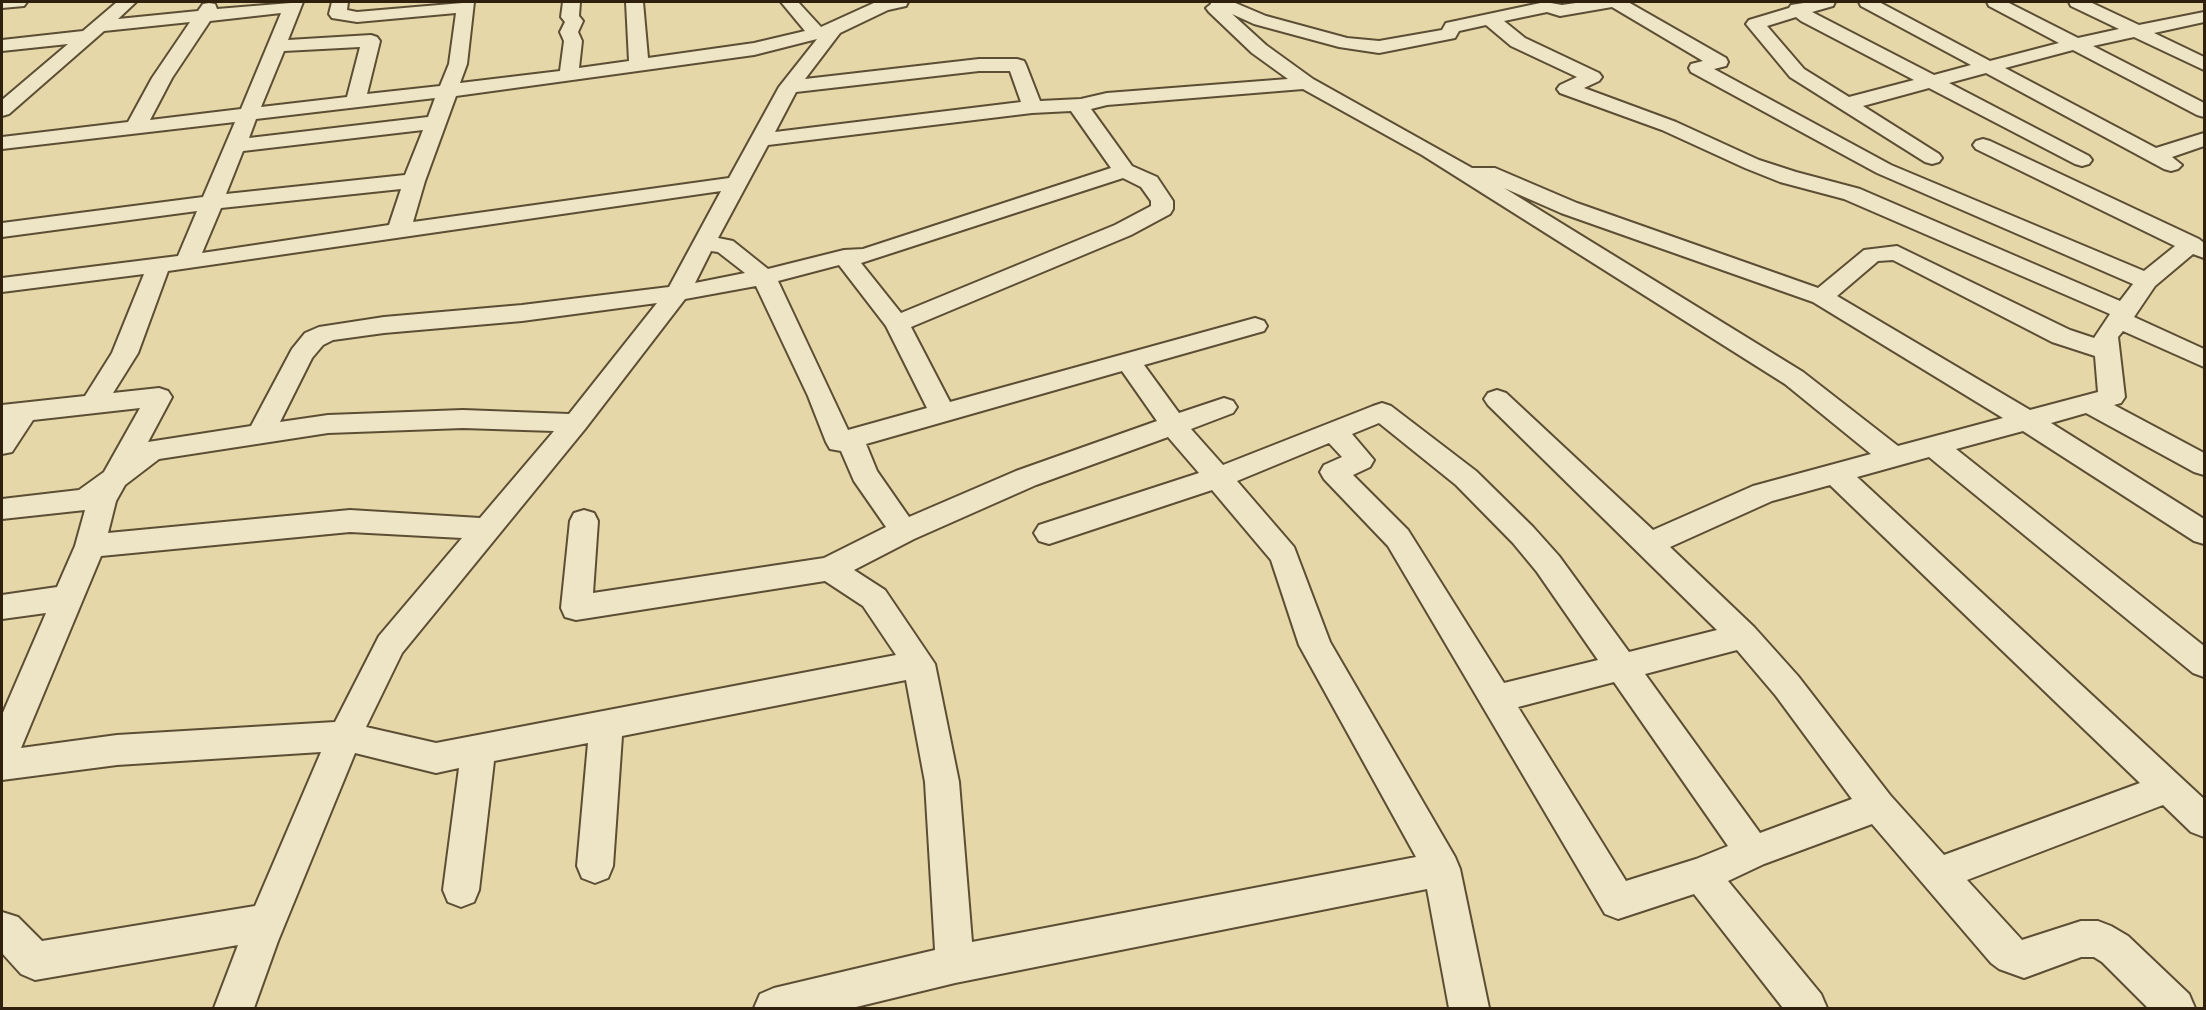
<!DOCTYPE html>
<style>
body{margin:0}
#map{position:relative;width:2206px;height:1010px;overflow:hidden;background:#e5d7a7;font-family:"Libre Bodoni",serif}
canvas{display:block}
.frame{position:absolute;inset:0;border:3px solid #2e200d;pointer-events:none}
</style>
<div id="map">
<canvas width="2206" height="1010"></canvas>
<div class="frame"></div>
</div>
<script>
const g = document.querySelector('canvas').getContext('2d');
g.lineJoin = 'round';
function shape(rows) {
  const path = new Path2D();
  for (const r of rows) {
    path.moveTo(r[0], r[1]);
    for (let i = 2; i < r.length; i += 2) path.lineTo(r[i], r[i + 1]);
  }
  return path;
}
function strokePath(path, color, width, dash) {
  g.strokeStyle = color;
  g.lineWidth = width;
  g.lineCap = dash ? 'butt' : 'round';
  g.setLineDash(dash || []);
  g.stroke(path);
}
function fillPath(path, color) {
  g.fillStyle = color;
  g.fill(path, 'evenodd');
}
const minor = shape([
 [2,2,27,2,24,6,2,8,2,2],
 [117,2,136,2,118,19,198,11,203,4,209,3,215,4,217,9,303,2,288,40,371,35,377,37,380,41,367,94,440,86,449,64,456,13,357,22,332,18,329,14,332,2,348,2,347,10,357,12,474,2,467,64,460,83,560,71,564,41,560,32,565,22,561,17,563,2,580,2,579,16,583,21,578,32,582,41,579,68,629,61,626,2,643,2,648,58,754,43,805,31,781,2,798,2,821,27,876,2,908,2,906,6,888,10,840,33,805,79,979,59,1017,59,1024,61,1026,65,1040,101,1081,99,1107,93,1288,79,1252,53,1209,12,1206,8,1211,4,1211,2,1233,2,1266,16,1347,38,1379,41,1442,30,1446,23,1545,2,1562,5,1583,2,1628,2,1726,58,1728,62,1726,66,1714,69,1891,165,2144,271,2175,246,1976,149,1973,145,1976,141,1983,139,1990,141,2199,239,2204,243,2204,258,2193,254,2155,286,2134,317,2204,349,2204,367,2123,331,2118,337,2125,397,2121,403,2114,405,2204,453,2204,475,2194,472,2086,413,2051,423,2204,519,2204,544,2194,541,2023,431,1956,449,2204,646,2204,677,2193,673,1929,457,1857,477,2204,799,2204,837,2191,832,2163,805,1967,880,2022,940,2081,921,2098,921,2111,926,2128,936,2189,994,2195,1008,2148,1008,2102,962,2094,957,2081,957,2024,978,1999,969,1991,963,1872,824,1764,864,1728,881,1821,994,1827,1008,1783,1008,1694,894,1618,919,1605,914,1388,546,1324,479,1320,472,1324,465,1342,457,1329,443,1237,481,1294,547,1330,642,1455,857,1460,869,1489,1008,1449,1008,1427,889,955,983,852,1008,754,1008,760,994,774,988,935,950,925,782,906,680,622,736,613,866,608,878,595,883,582,878,577,866,588,743,494,761,479,890,474,902,461,907,448,902,443,890,459,768,436,773,355,753,278,941,254,1008,214,1008,238,945,35,980,21,974,2,953,2,912,18,917,42,941,255,906,321,752,117,765,2,780,2,715,46,613,2,619,2,595,57,587,75,546,85,510,2,519,2,499,79,490,104,472,140,408,33,420,12,452,2,454,2,405,85,396,112,353,144,274,2,292,2,278,178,256,197,211,2,237,2,223,203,197,235,122,2,149,2,137,128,122,152,78,190,22,104,31,9,114,2,116,2,100,68,44,2,51,2,40,83,31,117,2],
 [1612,7,1703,61,1691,64,1689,68,1691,72,1877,173,2133,284,2120,301,1860,189,1796,172,1759,160,1676,122,1584,88,1599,81,1602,77,1599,73,1525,38,1504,21,1547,12,1560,16,1612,7],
 [281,13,241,109,150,120,172,78,210,21,281,13],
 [1232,14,1254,24,1339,47,1379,53,1455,38,1459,31,1486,25,1511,46,1577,77,1560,85,1557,89,1560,93,1662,130,1745,168,1780,182,1844,199,2110,314,2094,338,2070,330,1897,246,1864,250,1818,288,1577,203,1495,168,1472,168,1313,79,1266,45,1232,14],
 [817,39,779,87,729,178,413,222,425,181,456,96,754,55,817,39],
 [360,47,347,97,261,107,284,51,360,47],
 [979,71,1010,71,1021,102,775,132,796,92,979,71],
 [1303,89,1422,155,1785,384,1871,454,1753,486,1653,530,1506,393,1497,390,1488,393,1484,399,1488,405,1717,630,1629,652,1559,556,1533,527,1476,471,1391,406,1382,403,1373,406,1223,465,1191,429,1233,413,1237,407,1233,401,1224,398,1179,413,1144,365,1264,331,1267,326,1264,321,1255,318,950,402,911,327,1131,235,1170,214,1173,209,1173,201,1157,177,1132,166,1091,109,1107,105,1303,89],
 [435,98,428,117,249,138,256,119,435,98],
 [1071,111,1111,168,863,249,844,250,768,269,733,241,718,238,768,145,1032,113,1071,111],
 [423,130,405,175,226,194,243,151,423,130],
 [1123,178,1141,187,1151,201,1151,206,1115,225,901,313,861,263,1123,178],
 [1504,188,1561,213,1813,302,2003,418,1898,446,1803,372,1504,188],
 [401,189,389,225,202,253,221,208,401,189],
 [721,191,669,287,522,305,384,317,319,327,305,333,292,349,251,426,148,442,172,397,168,391,159,388,113,393,138,353,168,271,721,191],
 [711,251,718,252,745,273,695,283,711,251],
 [1893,260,2052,342,2095,356,2098,392,2030,410,1837,296,1878,261,1893,260],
 [839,265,886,326,927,408,848,430,778,281,839,265],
 [756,286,808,396,826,442,830,449,841,451,854,481,886,527,824,558,593,593,598,521,594,513,584,510,574,513,570,521,561,608,565,617,576,620,825,581,863,606,896,655,436,743,366,727,402,653,585,429,685,299,756,286],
 [657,303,569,414,463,410,328,415,280,422,312,358,323,345,333,340,384,333,522,321,657,303],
 [1122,371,1157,421,1016,471,909,517,877,471,866,444,1122,371],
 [1379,423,1456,485,1513,543,1537,572,1598,660,1504,683,1408,530,1353,475,1370,467,1374,460,1352,434,1379,423],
 [463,428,554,431,480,518,350,510,108,533,116,501,125,485,159,459,328,433,463,428],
 [1168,437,1199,473,1039,525,1034,533,1039,541,1049,544,1212,490,1271,560,1299,645,1416,857,972,942,959,782,935,664,885,590,854,570,914,539,1036,485,1168,437],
 [1830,485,2140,783,1944,855,1890,795,1798,676,1754,627,1670,547,1772,501,1830,485],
 [350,532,462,538,379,636,335,722,117,735,21,748,101,556,350,532],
 [1737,650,1776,696,1852,799,1760,833,1645,674,1737,650],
 [1614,682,1728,846,1696,859,1626,881,1518,707,1614,682],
 [1810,2,1835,2,1833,6,1812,12,1934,75,1971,65,1861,6,1859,2,1879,2,1990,61,2059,43,1989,6,1987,2,2007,2,2078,38,2119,29,2071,6,2069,2,2090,2,2139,25,2204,12,2204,22,2154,33,2204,57,2204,70,2134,37,2093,46,2204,103,2204,117,2197,115,2073,50,2005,68,2156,148,2204,133,2204,146,2172,157,2182,165,2178,169,2171,171,2164,169,1986,73,1949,83,2089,156,2092,160,2089,164,2082,166,2075,164,1929,88,1863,106,1939,154,1942,158,1939,162,1932,164,1925,162,1790,77,1746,24,1749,20,1789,8,1791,5,1810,2],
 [1796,17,1801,21,1914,80,1849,97,1804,69,1767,26,1796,17]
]);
strokePath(minor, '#5c4e34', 4);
fillPath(minor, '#eee5c6');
</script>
